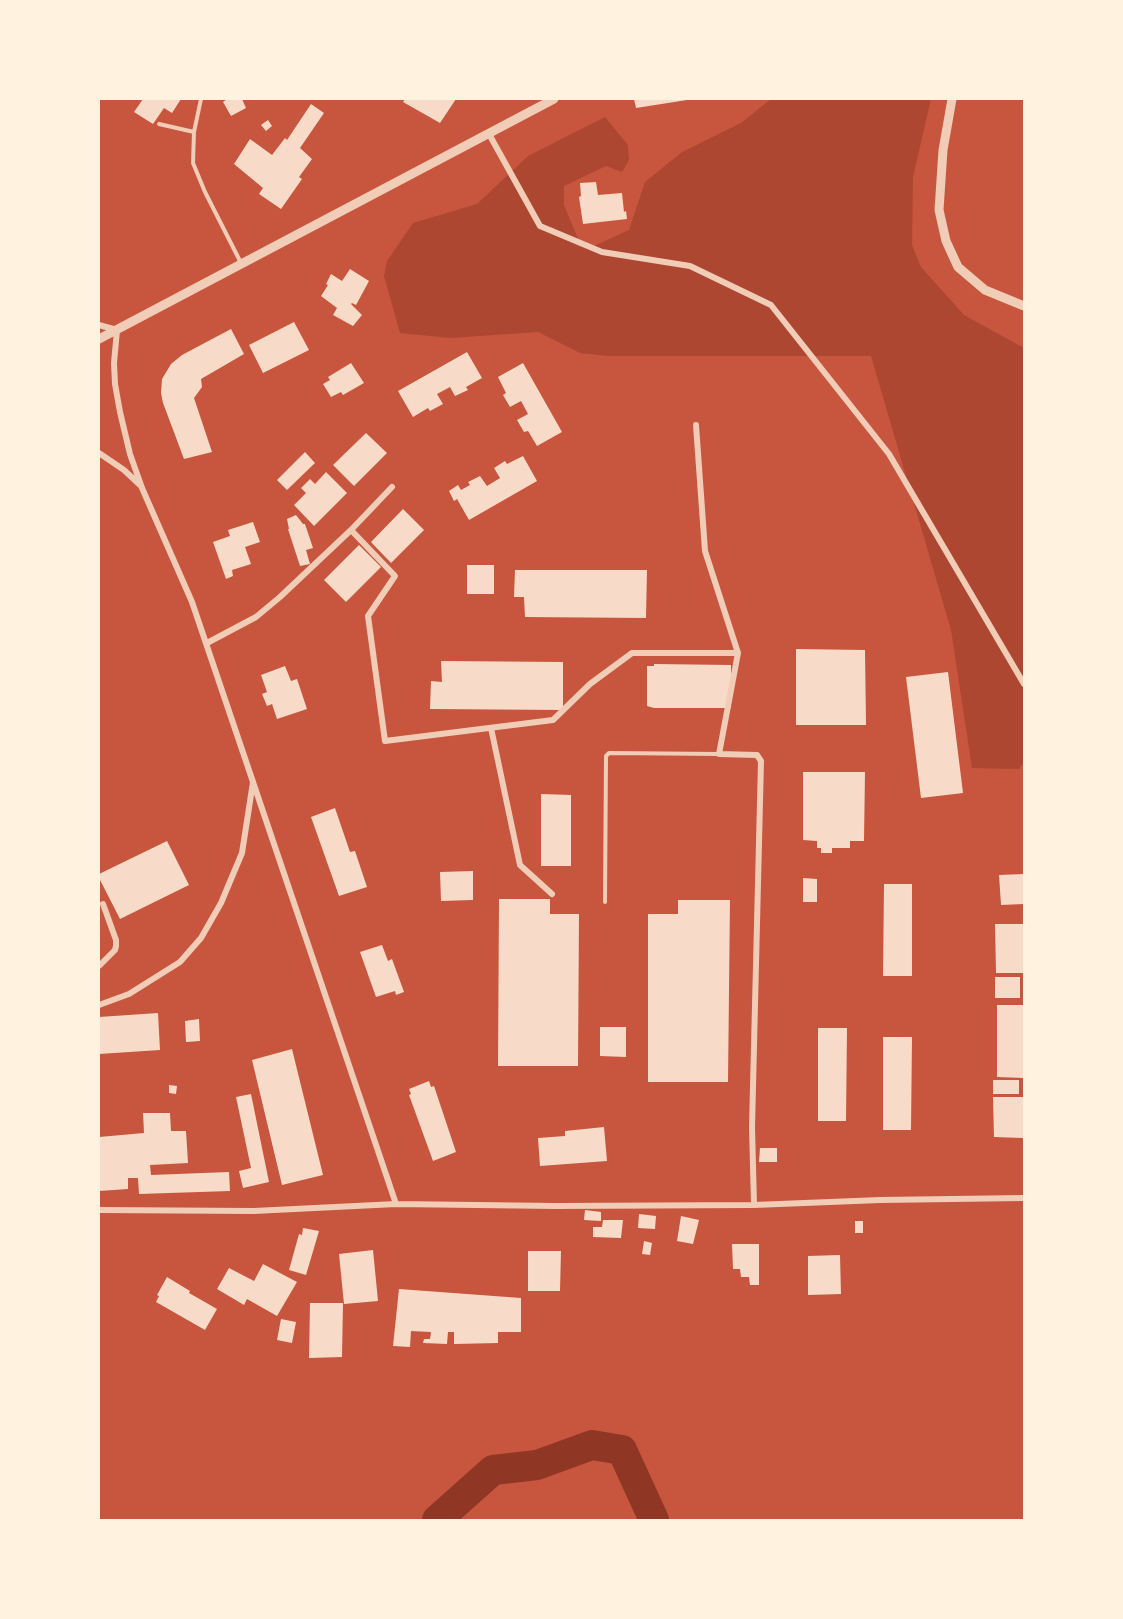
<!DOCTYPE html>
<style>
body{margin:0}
#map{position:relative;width:1123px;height:1619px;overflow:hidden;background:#c8553d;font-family:Spectral,serif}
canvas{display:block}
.frame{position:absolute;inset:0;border:100px solid #fff3e0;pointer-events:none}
</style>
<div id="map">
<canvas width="1123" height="1619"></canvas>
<div class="frame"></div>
</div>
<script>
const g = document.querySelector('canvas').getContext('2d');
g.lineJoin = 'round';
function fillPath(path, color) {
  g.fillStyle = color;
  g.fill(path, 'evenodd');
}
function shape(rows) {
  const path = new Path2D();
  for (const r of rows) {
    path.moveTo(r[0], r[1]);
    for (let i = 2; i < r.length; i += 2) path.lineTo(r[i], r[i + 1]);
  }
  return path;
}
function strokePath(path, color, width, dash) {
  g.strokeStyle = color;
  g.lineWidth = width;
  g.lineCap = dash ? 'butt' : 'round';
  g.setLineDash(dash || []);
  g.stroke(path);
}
fillPath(shape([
 [771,99,931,99,913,177,912,245,921,267,964,315,1024,348,1024,762,1019,769,972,768,951,630,871,356,608,356,580,353,538,332,450,338,400,333,384,276,387,261,413,223,477,204,528,156,605,117,628,145,629,160,622,172,606,166,564,186,564,205,579,241,594,246,629,230,645,182,682,152,741,123]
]), '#ae4732');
strokePath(shape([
 [437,1520,493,1470,537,1465,592,1445,622,1450,654,1520]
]), '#8f3625', 30);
fillPath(shape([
 [143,99,181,99,172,113,164,108,153,124,134,112],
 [227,99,242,99,246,108,231,116,223,102],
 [405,99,456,99,440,123,403,102],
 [634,99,687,99,687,100,636,108],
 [311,104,324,113,300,148,312,159,299,177,302,179,281,209,259,194,263,188,234,164,250,139,272,155,285,138,287,140],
 [268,120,272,126,266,131,261,125],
 [596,182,598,195,622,193,624,212,626,211,627,219,583,224,579,197,581,196,580,183],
 [350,269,369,281,356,305,352,303,351,304,362,315,353,326,333,315,337,308,321,296,328,285,326,284,331,274,342,281],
 [294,322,309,350,263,373,249,345],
 [231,329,244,354,201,379,202,387,194,398,212,452,184,459,163,403,161,393,162,379,171,364,182,355],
 [467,352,482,378,466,387,468,390,455,396,450,387,437,394,443,404,430,411,428,408,413,417,398,391],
 [351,363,364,383,343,395,341,392,331,397,323,384,330,380,328,377],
 [523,363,562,432,537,446,528,431,524,432,517,420,528,414,521,401,510,407,503,395,506,393,498,377],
 [366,433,387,453,354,486,333,465],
 [305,452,315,463,287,490,277,480],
 [523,456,537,481,469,520,457,499,454,501,449,491,458,485,461,490,470,485,468,482,480,476,487,486,500,478,494,468,505,461,507,464],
 [326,472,347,493,314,526,294,505,306,493,301,488,310,479,315,484],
 [403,509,424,530,391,563,371,542],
 [296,515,303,524,305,524,313,548,306,550,310,564,300,566,288,529,289,529,287,519],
 [253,522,260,542,245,547,251,564,232,570,233,576,226,579,213,542,230,536,228,530],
 [359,545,381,567,346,602,324,580],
 [467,565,494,565,494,594,467,594],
 [515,570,647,570,646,618,525,617,524,597,514,597],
 [796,649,865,650,866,725,796,725],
 [441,661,563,662,563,710,430,709,431,681,442,682],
 [654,664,731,665,731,708,654,708,647,706,647,666,654,666],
 [285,666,291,681,297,679,307,709,277,719,272,704,267,706,262,694,267,692,261,675],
 [948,672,963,793,921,798,906,677],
 [803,772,865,772,864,841,850,841,850,848,832,848,832,853,821,853,821,848,817,848,817,841,803,840],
 [541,794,571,795,571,866,541,866],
 [335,808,350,852,355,851,367,887,339,896,311,817],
 [167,841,189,885,120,919,99,878,99,874],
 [473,871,473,900,441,901,440,872],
 [1024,874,1024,904,1001,905,999,875],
 [803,878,817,879,817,902,803,902],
 [884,884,912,884,912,976,883,976],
 [499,899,550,899,550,914,579,914,578,1066,498,1066],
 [678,900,730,900,728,1082,648,1082,648,914,678,914],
 [995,924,1023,924,1024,973,996,973],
 [382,945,388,961,392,959,404,992,396,995,395,991,376,997,360,952],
 [995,977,1020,977,1020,998,995,998],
 [997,1005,1024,1005,1024,1078,997,1077],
 [158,1013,160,1050,99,1054,99,1017],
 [199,1019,200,1041,186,1042,185,1021],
 [600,1027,626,1027,626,1057,600,1056],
 [818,1028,847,1028,846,1121,818,1121],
 [883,1037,912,1037,911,1130,883,1130],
 [292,1049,323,1175,282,1185,252,1060],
 [993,1080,1019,1080,1019,1094,993,1094],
 [429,1081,431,1087,434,1086,456,1152,433,1161,409,1095,411,1094,409,1089],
 [169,1085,177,1086,176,1094,169,1093],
 [251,1094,269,1182,243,1188,239,1171,251,1168,236,1097],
 [993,1097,1023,1097,1023,1138,994,1137],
 [143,1113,170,1113,171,1131,186,1131,188,1163,150,1165,151,1175,229,1172,230,1191,139,1194,138,1178,128,1178,128,1189,99,1191,99,1137,144,1133],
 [604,1127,607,1161,540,1166,538,1138,565,1136,565,1131],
 [760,1148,777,1148,777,1162,759,1162],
 [585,1210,601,1212,601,1221,584,1220],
 [639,1214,656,1216,655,1229,638,1228],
 [681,1216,699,1220,693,1244,677,1241],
 [603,1220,623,1220,621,1238,593,1237,593,1227,602,1227],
 [855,1221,863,1221,863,1233,855,1233],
 [303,1228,319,1231,306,1275,289,1270,299,1234,302,1235],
 [644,1241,652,1243,650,1255,642,1254],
 [732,1244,759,1244,759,1285,750,1285,749,1277,741,1277,740,1269,733,1269],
 [373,1250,378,1301,344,1304,339,1254],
 [528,1251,561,1251,560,1291,528,1291],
 [840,1255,841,1294,808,1295,808,1256],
 [263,1264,297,1282,277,1316,247,1299,244,1305,217,1289,229,1268,254,1281],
 [167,1277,190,1291,189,1293,217,1309,205,1330,156,1302,159,1296,157,1295],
 [399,1289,521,1298,521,1332,498,1332,498,1343,454,1344,454,1332,448,1332,447,1344,423,1343,424,1339,430,1339,431,1332,411,1331,410,1347,393,1346],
 [310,1303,343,1303,342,1357,309,1358],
 [281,1319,296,1322,292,1343,277,1340]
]), '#f7dbc8');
strokePath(shape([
 [201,99,194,132,193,163,205,192,241,263],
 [159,124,194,132],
 [605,902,606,756,609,753,719,754]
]), '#f1ccb7', 4);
strokePath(shape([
 [489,134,540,226,602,252,690,266,771,305,889,454,1024,684],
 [99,325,117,330,114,363,115,384,120,412,130,454,142,488,192,602,396,1204],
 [696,425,705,551,738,653,719,754,757,755,761,761,752,1127,754,1205],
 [99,453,124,470,140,485],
 [351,530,392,487],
 [207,643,256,617,280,597,351,530,395,576,368,616,385,741,553,720,590,684,632,653,738,653],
 [491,728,520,865,552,894],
 [99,966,115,950,116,946,116,940,103,904],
 [99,1005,129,994,180,962,201,938,221,903,242,853,253,782],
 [99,1210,254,1211,396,1204,556,1206,754,1205,880,1200,1024,1198]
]), '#f1ccb7', 6);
strokePath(shape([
 [952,99,943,150,939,210,946,241,958,267,985,290,1024,306],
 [99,339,554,99]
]), '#f1ccb7', 9);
</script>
